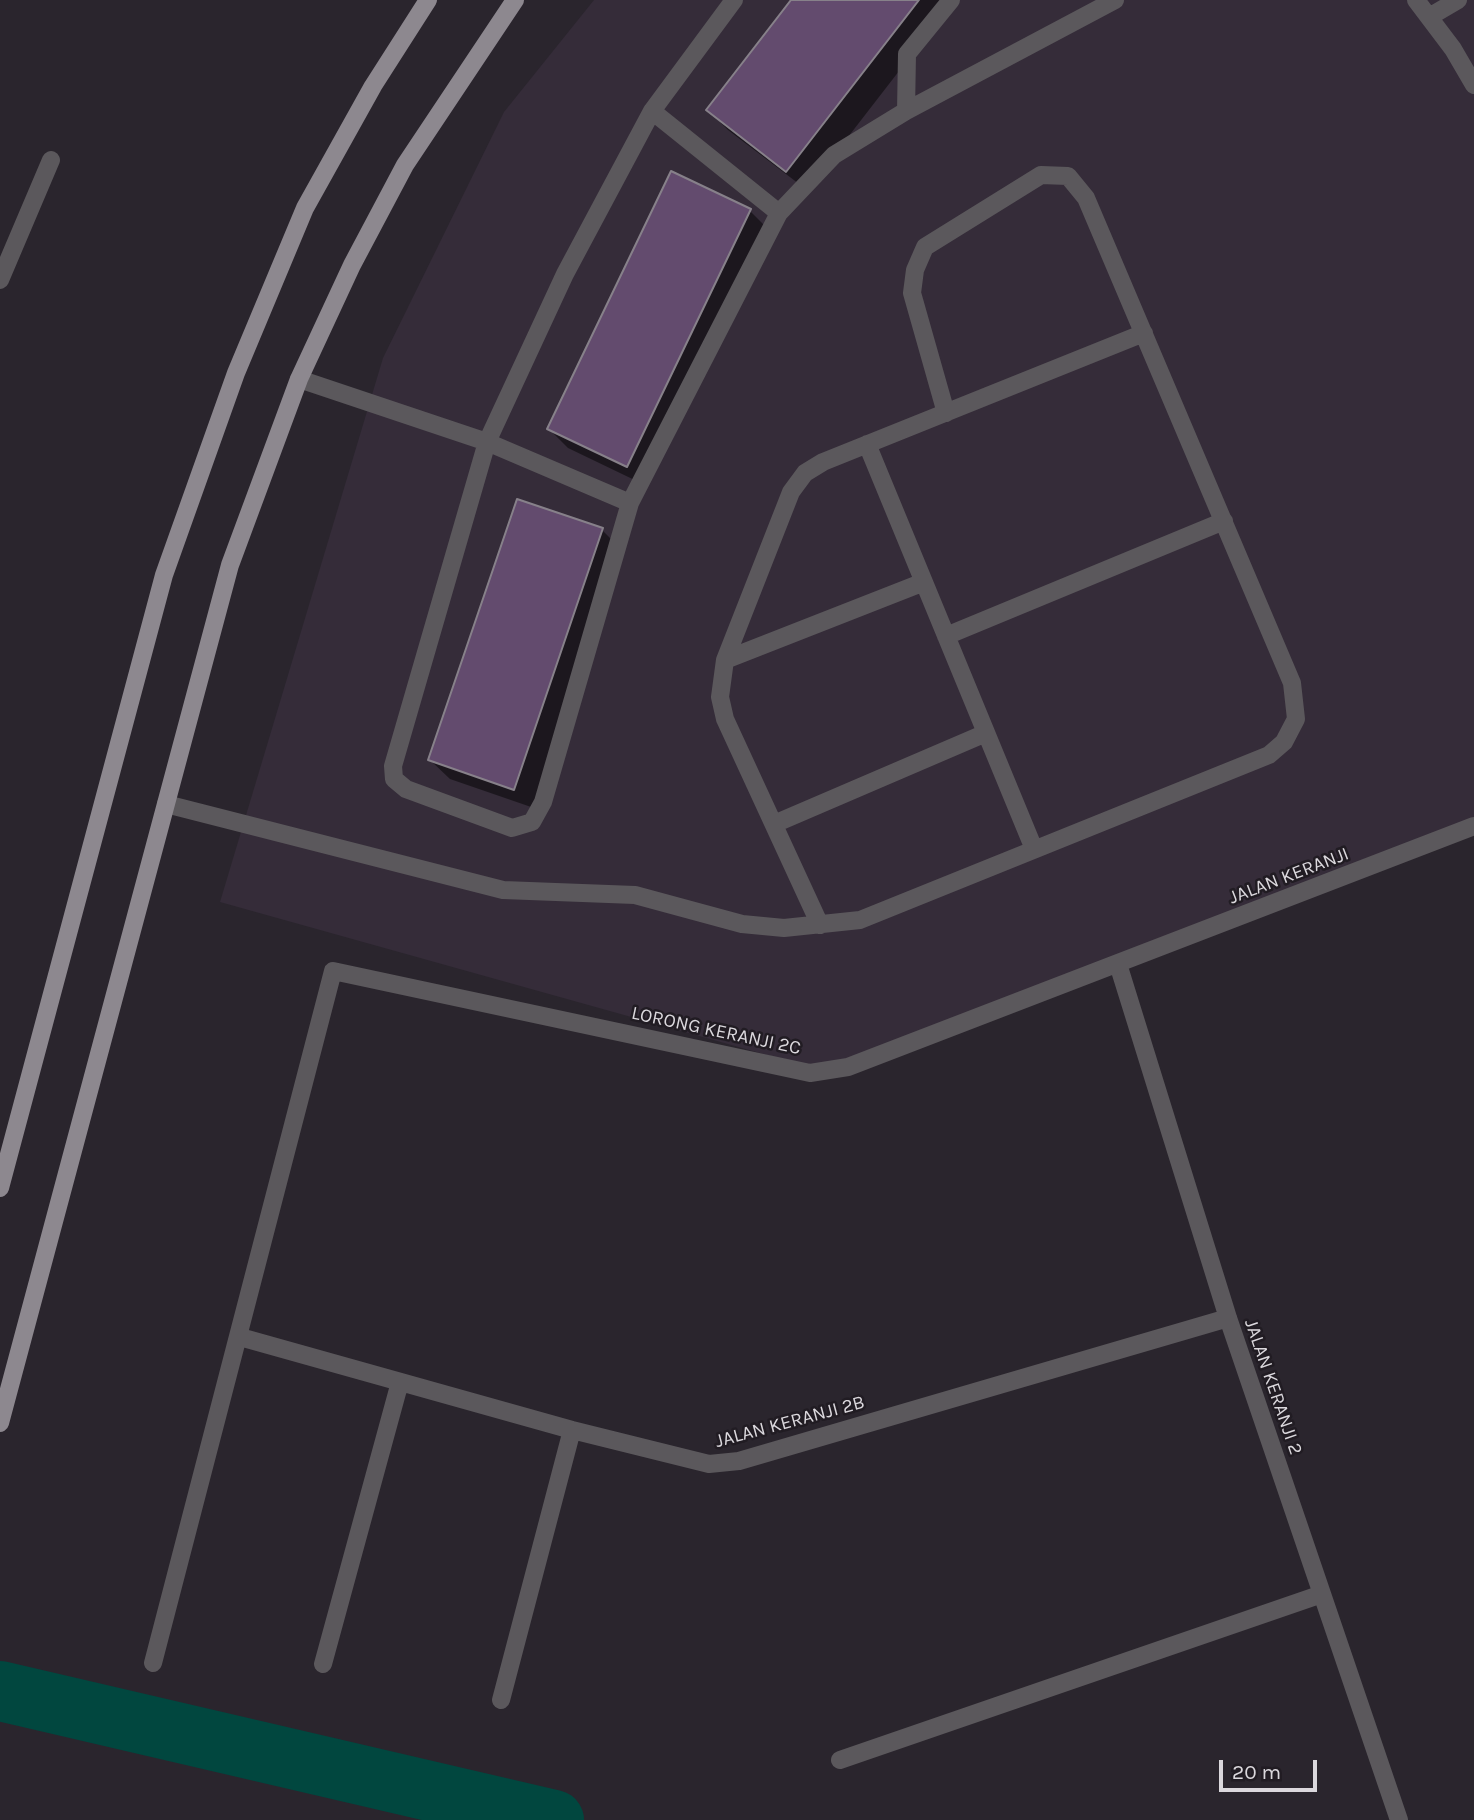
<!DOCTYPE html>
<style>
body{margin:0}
#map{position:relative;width:1474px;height:1820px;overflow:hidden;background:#2a252d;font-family:Karla,sans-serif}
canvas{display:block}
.scale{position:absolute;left:1219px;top:1760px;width:98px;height:32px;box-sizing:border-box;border:4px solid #dbd8dd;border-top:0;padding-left:9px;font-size:21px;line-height:24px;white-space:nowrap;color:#dbd8dd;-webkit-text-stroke:5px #211c23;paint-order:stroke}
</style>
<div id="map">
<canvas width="1474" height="1820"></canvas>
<div class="scale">20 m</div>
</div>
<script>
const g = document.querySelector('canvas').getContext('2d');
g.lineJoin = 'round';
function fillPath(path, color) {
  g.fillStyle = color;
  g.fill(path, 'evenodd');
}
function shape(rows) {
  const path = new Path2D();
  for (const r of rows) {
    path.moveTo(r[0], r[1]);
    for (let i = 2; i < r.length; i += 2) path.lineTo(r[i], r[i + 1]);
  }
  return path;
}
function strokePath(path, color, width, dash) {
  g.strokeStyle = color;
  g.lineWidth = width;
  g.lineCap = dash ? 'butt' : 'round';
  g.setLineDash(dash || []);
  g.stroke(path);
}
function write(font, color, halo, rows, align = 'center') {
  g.font = font + ' Karla,sans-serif';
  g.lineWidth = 5;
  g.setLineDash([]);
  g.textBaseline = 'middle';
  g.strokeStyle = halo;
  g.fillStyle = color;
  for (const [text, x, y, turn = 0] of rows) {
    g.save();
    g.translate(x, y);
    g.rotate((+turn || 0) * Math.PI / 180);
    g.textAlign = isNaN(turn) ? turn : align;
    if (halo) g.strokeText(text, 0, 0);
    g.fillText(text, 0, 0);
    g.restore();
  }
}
fillPath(shape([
 [594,0,1474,0,1474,819,828,1072,220,902,383,358,504,112]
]), '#352c39');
fillPath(shape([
 [794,0,954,0,807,190,728,130,708,110],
 [672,173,750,211,770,231,647,486,568,448,549,429],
 [602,530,622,550,534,808,450,779,430,760]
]), '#0007');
strokePath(shape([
 [0,1691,554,1820]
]), '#01473f', 60);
const building = shape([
 [791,0,919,0,786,172,706,110,791,0],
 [671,171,751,209,627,467,547,429,671,171],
 [517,499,603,528,514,790,428,760,517,499]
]);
fillPath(building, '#634b6e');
strokePath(building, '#87818a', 2);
strokePath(shape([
 [734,0,652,111,565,274,487,442,393,766,394,779,406,789,512,828,532,822,543,802,630,503,779,213,834,155,906,111,1115,0],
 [1416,0,1453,49,1474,85],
 [1429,17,1458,0],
 [652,111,779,213],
 [906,111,907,54,951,0],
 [0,280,51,160],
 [299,379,487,442,630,503],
 [867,444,1034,849],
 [946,636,1224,521],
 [725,660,924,582],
 [166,804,503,890,635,895,742,924,784,928,860,920,1269,755,1284,742,1296,719,1292,683,1086,198,1068,176,1041,175,925,247,915,270,912,293,946,413],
 [774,824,986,733],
 [820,925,725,719,720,697,725,660,791,492,805,473,823,462,1144,333],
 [1118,964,1228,1318,1399,1820],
 [240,1337,572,1430,709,1464,739,1461,1228,1318],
 [153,1663,333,971,810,1073,848,1067,1474,826],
 [323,1664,400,1382],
 [501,1700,572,1430],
 [840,1760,1322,1594]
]), '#5b585c', 18);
strokePath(shape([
 [0,1188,164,575,236,373,305,208,373,86,428,0],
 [0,1423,230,565,299,379,352,265,405,165,515,0]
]), '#8d888f', 18);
write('19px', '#dbd8dd', '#211c23', [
 ["JALAN KERANJI",1289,876,-21],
 ["LORONG KERANJI 2C",716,1031,12],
 ["JALAN KERANJI 2",1273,1387,71],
 ["JALAN KERANJI 2B",790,1422,-15]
]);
</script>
